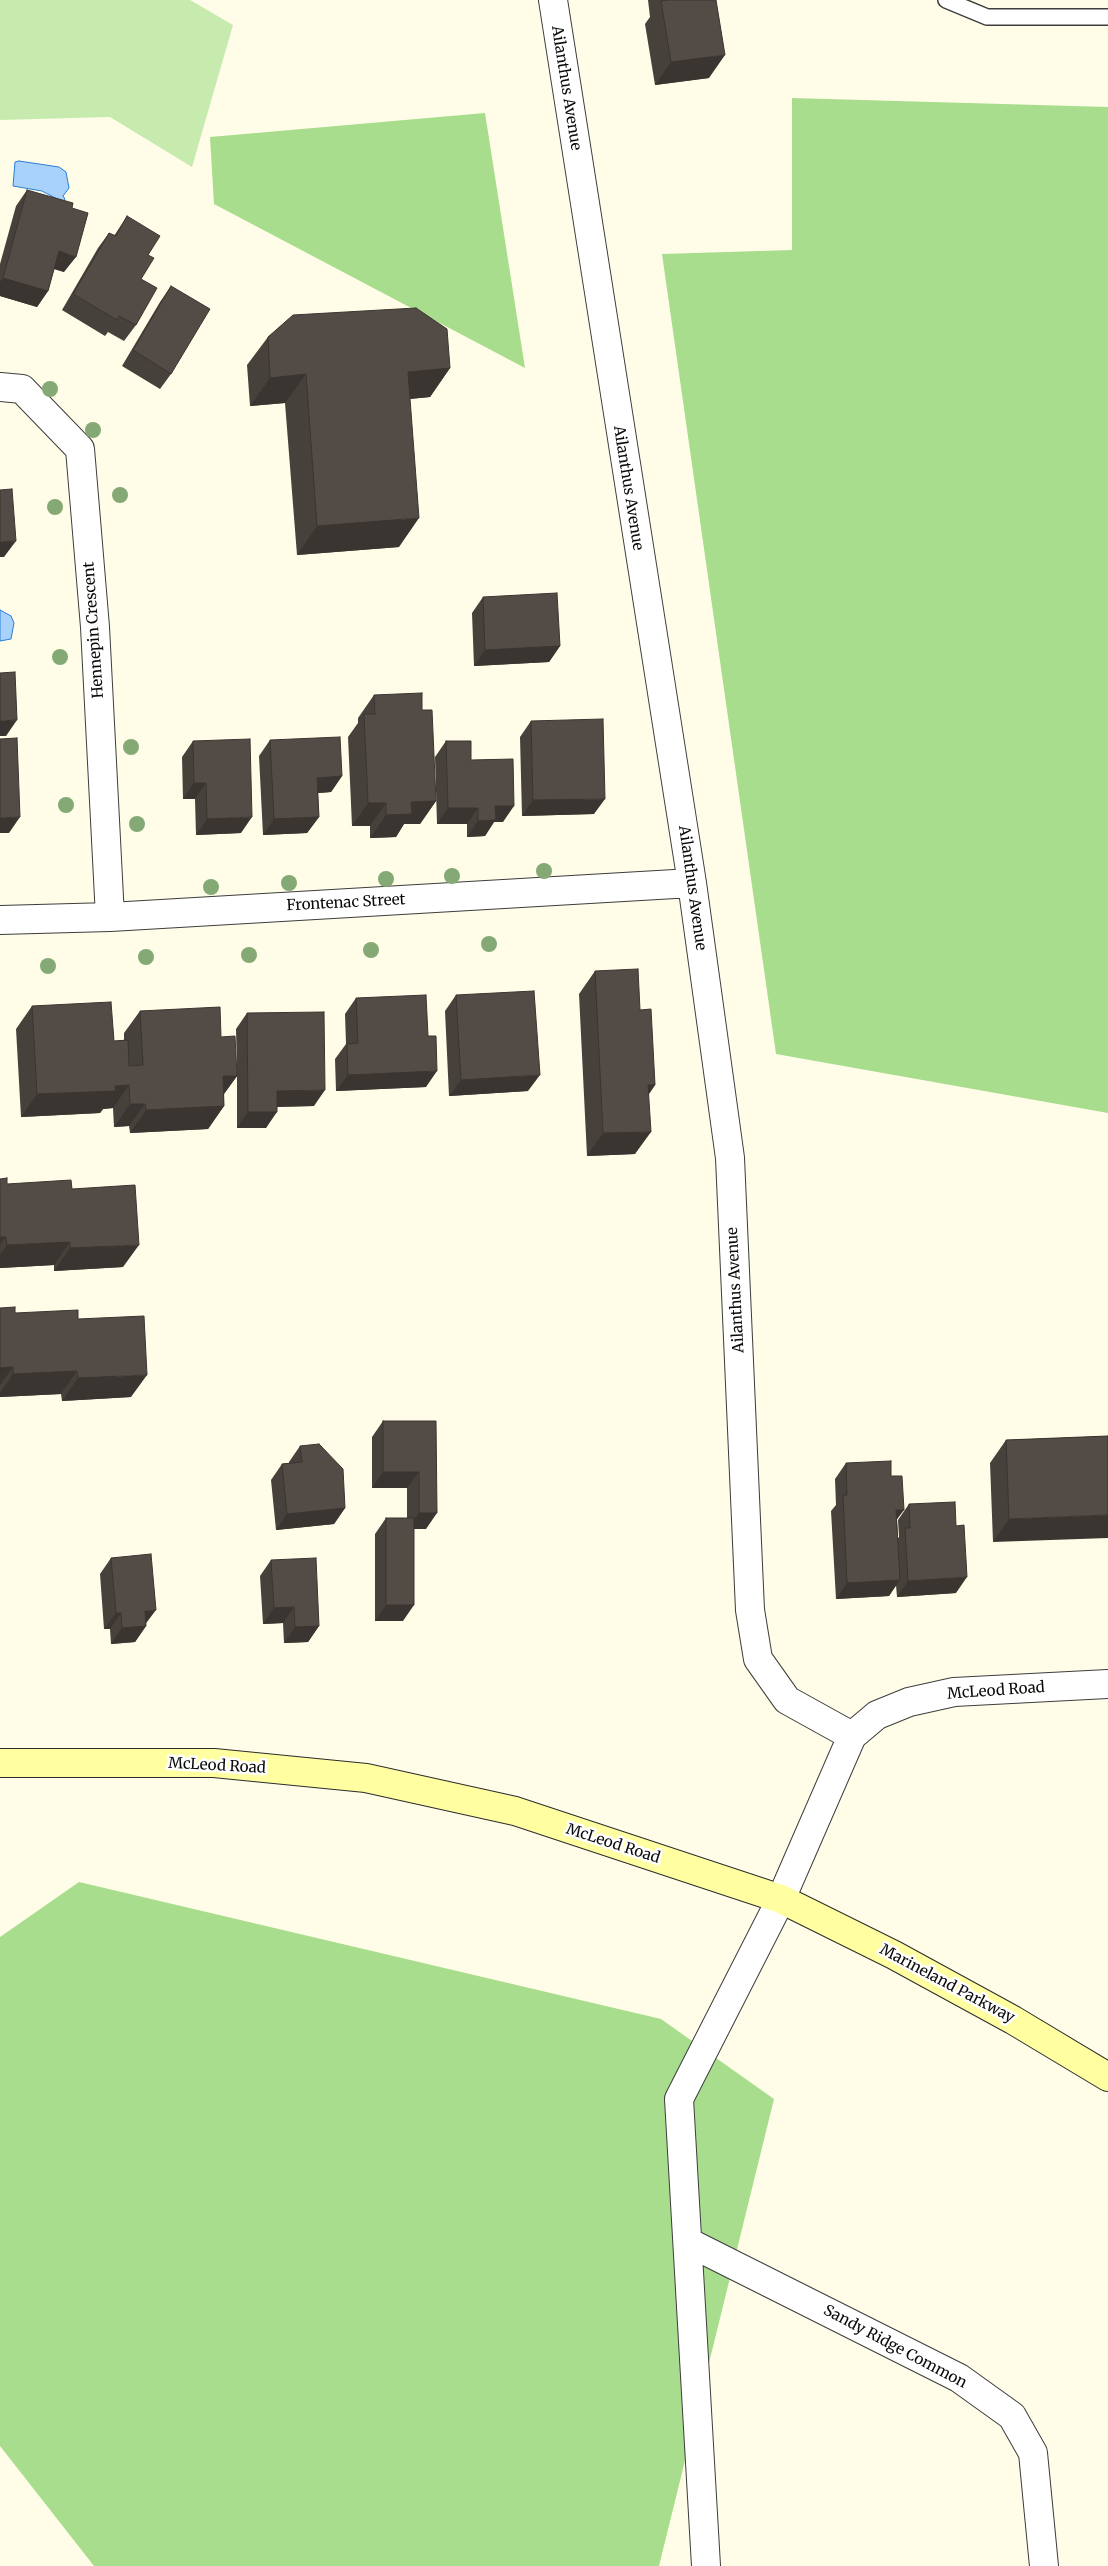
<!DOCTYPE html>
<style>
body{margin:0}
canvas{display:block;background:#fffde7}
</style>
<canvas width="1108" height="2566"></canvas>
<script>
const g = document.querySelector('canvas').getContext('2d');
g.lineJoin = 'round';
function fillPath(path, color) {
  g.fillStyle = color;
  g.fill(path, 'evenodd');
}
function shape(rows) {
  const path = new Path2D();
  for (const r of rows) {
    path.moveTo(r[0], r[1]);
    for (let i = 2; i < r.length; i += 2) path.lineTo(r[i], r[i + 1]);
  }
  return path;
}
function strokePath(path, color, width, dash) {
  g.strokeStyle = color;
  g.lineWidth = width;
  g.lineCap = dash ? 'butt' : 'round';
  g.setLineDash(dash || []);
  g.stroke(path);
}
function write(font, color, halo, rows, align = 'center') {
  g.font = font + ' Merriweather,serif';
  g.lineWidth = 5;
  g.setLineDash([]);
  g.textBaseline = 'middle';
  g.strokeStyle = halo;
  g.fillStyle = color;
  for (const [text, x, y, turn = 0] of rows) {
    g.save();
    g.translate(x, y);
    g.rotate((+turn || 0) * Math.PI / 180);
    g.textAlign = isNaN(turn) ? turn : align;
    if (halo) g.strokeText(text, 0, 0);
    g.fillText(text, 0, 0);
    g.restore();
  }
}
fillPath(shape([
 [0,0,190,0,233,25,192,167,110,117,0,120]
]), '#c7ebaf');
fillPath(shape([
 [792,98,1108,107,1108,1113,776,1054,662,254,792,250],
 [485,113,525,368,214,204,210,137],
 [79,1882,661,2019,774,2099,659,2566,94,2566,0,2446,0,1937]
]), '#a8dd8d');
const water = shape([
 [19,161,59,167,66,172,69,188,63,196,65,199,63,202,42,191,13,186,15,162,19,161],
 [0,610,11,616,14,623,11,639,0,641,0,610]
]);
fillPath(water, '#a8d2fa');
strokePath(water, '#2a7dd6', 1);
const lane = shape([
 [946,0,987,17,1108,17]
]);
const street = shape([
 [553,0,692,883,730,1158,750,1610,758,1659,787,1700,852,1736],
 [0,387,22,389,80,449,95,627,110,917],
 [0,920,110,917,692,883],
 [688,2242,959,2378,1012,2416,1033,2453,1044,2566],
 [706,2566,679,2099,781,1899,852,1736,877,1715,909,1702,954,1692,1108,1684]
]);
const secondary = shape([
 [0,1763,214,1763,366,1778,515,1811,781,1899,894,1955,1013,2020,1108,2077]
]);
strokePath(lane, '#3d3d3d', 18);
strokePath(street, '#3d3d3d', 30);
strokePath(secondary, '#2c2c2c', 30);
strokePath(lane, '#fff', 15);
strokePath(street, '#fff', 28);
strokePath(secondary, '#ffffa2', 28);
g.fillStyle = '#84a975';
for (const [x, y] of [
 [50,389],
 [93,430],
 [120,495],
 [55,507],
 [60,657],
 [131,747],
 [66,805],
 [137,824],
 [544,871],
 [452,876],
 [386,879],
 [289,883],
 [211,887],
 [489,944],
 [371,950],
 [249,955],
 [146,957],
 [48,966]
]) {
  g.beginPath();
  g.arc(x, y, 8, 0, 2 * Math.PI);
  g.fill();
}
fillPath(shape([
 [648,0,716,0,709,78,655,85,645,24,650,17],
 [27,190,72,208,64,272,54,269,48,291,37,307,0,296,0,264,16,206],
 [127,216,148,255,141,279,136,325,124,341,108,332,105,336,62,310,98,248,109,233,114,236],
 [171,286,171,374,160,389,122,366,160,302],
 [268,337,450,368,430,397,410,399,399,547,297,555,285,403,250,406,247,365],
 [483,597,560,646,549,662,474,666,472,613],
 [374,695,422,710,436,801,420,824,404,824,396,837,370,838,370,826,352,826,348,737,358,723,358,718],
 [531,721,594,814,522,816,520,737],
 [270,740,342,776,331,792,318,793,319,817,307,833,263,835,259,756],
 [193,741,241,833,196,835,195,799,183,799,182,757],
 [446,741,471,760,503,822,494,822,485,836,467,837,467,824,437,824,435,757],
 [595,971,640,1010,655,1085,649,1094,635,1154,587,1156,579,994],
 [456,995,528,1091,449,1096,445,1011],
 [356,998,428,1036,426,1087,336,1091,335,1059,346,1044,345,1014],
 [32,1006,114,1041,124,1040,124,1033,140,1011,221,1037,237,1073,236,1029,247,1013,314,1106,277,1107,266,1128,237,1128,237,1076,224,1094,224,1106,208,1129,130,1133,129,1126,114,1127,113,1108,103,1109,100,1113,21,1117,16,1029],
 [0,1179,7,1184,72,1189,123,1267,54,1271,54,1265,0,1268],
 [0,1308,15,1313,78,1319,131,1397,62,1401,61,1394,0,1397],
 [383,1421,436,1421,426,1529,414,1529,403,1621,375,1621,375,1534,386,1518,407,1518,407,1488,372,1488,372,1437],
 [1108,1436,993,1542,990,1463,1006,1440],
 [300,1446,345,1508,334,1524,276,1530,271,1480,282,1464,289,1463,289,1462],
 [846,1463,897,1520,898,1538,899,1537,898,1520,909,1504,956,1593,897,1597,896,1585,889,1596,836,1599,831,1511,836,1505,835,1479],
 [111,1558,146,1623,146,1626,135,1642,111,1644,110,1629,104,1629,100,1574],
 [271,1560,319,1626,308,1642,284,1643,283,1623,263,1624,260,1576]
]), '#47413c');
fillPath(shape([
 [725,55,709,78,655,85,671,62],
 [59,251,76,257,64,272,48,267],
 [3,278,48,291,37,307,0,296,0,282],
 [450,368,430,397,387,401,408,372],
 [306,374,285,403,250,406,270,378],
 [419,518,399,547,297,555,317,526],
 [16,541,4,557,0,557,0,542],
 [560,646,549,662,474,666,485,650],
 [17,720,6,736,0,736,0,721],
 [342,776,331,792,306,794,317,778],
 [194,783,206,783,195,799,183,799],
 [605,799,594,814,522,816,533,800],
 [436,801,420,824,404,824,396,837,370,838,386,815,411,802],
 [368,803,386,803,370,826,352,826],
 [495,806,514,806,503,822,494,822,485,836,467,837,478,821],
 [448,808,478,808,467,824,437,824],
 [20,817,9,833,0,833,0,818],
 [252,817,241,833,196,835,207,819],
 [319,817,307,833,263,835,274,819],
 [437,1071,426,1087,336,1091,348,1075],
 [540,1075,528,1091,449,1096,461,1080],
 [223,1076,237,1076,221,1098],
 [129,1085,113,1108,103,1109,100,1113,21,1117,37,1094,115,1086],
 [648,1085,655,1085,639,1108],
 [325,1090,314,1106,265,1107,277,1091],
 [130,1104,145,1104,129,1126,114,1127],
 [224,1106,208,1129,130,1133,146,1110],
 [248,1112,277,1112,266,1128,237,1128],
 [651,1132,635,1154,587,1156,603,1133],
 [0,1237,6,1237,0,1245],
 [70,1242,54,1265,0,1268,0,1255,7,1245],
 [139,1245,123,1267,54,1271,70,1248],
 [13,1367,0,1385,0,1368],
 [77,1371,61,1394,0,1397,0,1393,13,1374],
 [147,1375,131,1397,62,1401,78,1378],
 [383,1472,419,1472,407,1488,372,1488],
 [345,1508,334,1524,276,1530,287,1514],
 [896,1510,904,1510,892,1526],
 [419,1513,437,1513,426,1529,407,1529],
 [1108,1515,1108,1538,993,1542,1009,1519],
 [967,1577,956,1593,897,1597,908,1581],
 [900,1580,889,1596,836,1599,847,1583],
 [386,1605,414,1605,403,1621,375,1621],
 [294,1607,283,1623,263,1624,274,1608],
 [156,1610,144,1626,146,1626,135,1642,111,1644,122,1628,145,1611],
 [116,1613,121,1613,110,1629,104,1629],
 [319,1626,308,1642,284,1643,295,1627]
]), '#3a3531');
const building = shape([
 [667,0,716,0,725,55,671,62,661,1,667,0],
 [27,190,73,203,72,208,88,213,76,257,59,251,48,291,3,278,27,190],
 [127,216,160,236,148,255,154,258,141,279,157,288,136,325,119,316,117,320,73,294,109,233,116,236,127,216],
 [171,286,210,309,171,374,133,350,171,286],
 [416,308,447,329,450,368,408,372,419,518,317,526,306,374,270,378,268,337,293,315,416,308],
 [12,489,16,541,0,542,0,490,12,489],
 [557,593,560,646,485,650,483,597,557,593],
 [15,672,17,720,0,721,0,673,15,672],
 [422,693,422,710,432,710,436,801,411,802,412,814,386,815,386,803,368,803,364,714,375,714,374,695,422,693],
 [603,719,605,799,533,800,531,721,603,719],
 [340,737,342,776,317,778,319,817,274,819,270,740,340,737],
 [17,738,20,817,0,818,0,739,17,738],
 [250,739,252,817,207,819,206,783,194,783,193,741,250,739],
 [446,741,471,741,471,760,513,759,514,806,495,806,496,820,478,821,478,808,448,808,446,741],
 [638,969,640,1010,651,1009,655,1085,648,1085,651,1132,603,1133,595,971,638,969],
 [534,991,540,1075,461,1080,456,995,534,991],
 [426,995,428,1036,436,1036,437,1071,348,1075,347,1044,358,1043,356,998,426,995],
 [111,1002,114,1041,128,1040,129,1066,143,1065,140,1011,220,1007,221,1037,235,1036,237,1076,223,1076,224,1106,146,1110,145,1104,130,1104,129,1085,115,1086,116,1091,37,1094,32,1006,111,1002],
 [324,1012,325,1090,277,1091,277,1112,248,1112,247,1013,324,1012],
 [7,1178,7,1184,71,1180,72,1189,135,1185,139,1245,70,1248,70,1242,7,1245,6,1237,0,1237,0,1179,7,1178],
 [15,1307,15,1313,78,1310,78,1319,144,1316,147,1375,78,1378,77,1371,13,1374,13,1367,0,1368,0,1308,15,1307],
 [383,1421,436,1421,437,1513,419,1513,419,1472,383,1472,383,1421],
 [1108,1436,1108,1515,1009,1519,1006,1440,1108,1436],
 [319,1444,343,1469,345,1508,287,1514,282,1464,302,1462,300,1446,319,1444],
 [891,1461,891,1476,902,1476,904,1510,896,1510,900,1580,847,1583,843,1495,847,1495,846,1463,891,1461],
 [955,1502,956,1526,964,1525,967,1577,908,1581,905,1528,910,1528,909,1504,955,1502],
 [386,1518,414,1518,414,1605,386,1605,386,1518],
 [151,1554,156,1610,145,1611,146,1626,122,1628,121,1613,116,1613,111,1558,151,1554],
 [316,1558,319,1626,295,1627,294,1607,274,1608,271,1560,316,1558]
]);
fillPath(building, '#534c46');
strokePath(building, '#3a3531', 1);
write('15px', '#0a0a0a', '#fff', [
 ["Ailanthus Avenue",566,88,81],
 ["Ailanthus Avenue",628,488,81],
 ["Hennepin Crescent",94,630,-94],
 ["Ailanthus Avenue",692,888,82],
 ["Frontenac Street",346,903,-3],
 ["Ailanthus Avenue",736,1290,-93],
 ["McLeod Road",996,1691,-4],
 ["McLeod Road",217,1766,3],
 ["McLeod Road",613,1844,18],
 ["Marineland Parkway",947,1984,28],
 ["Sandy Ridge Common",895,2347,28]
]);
</script>
